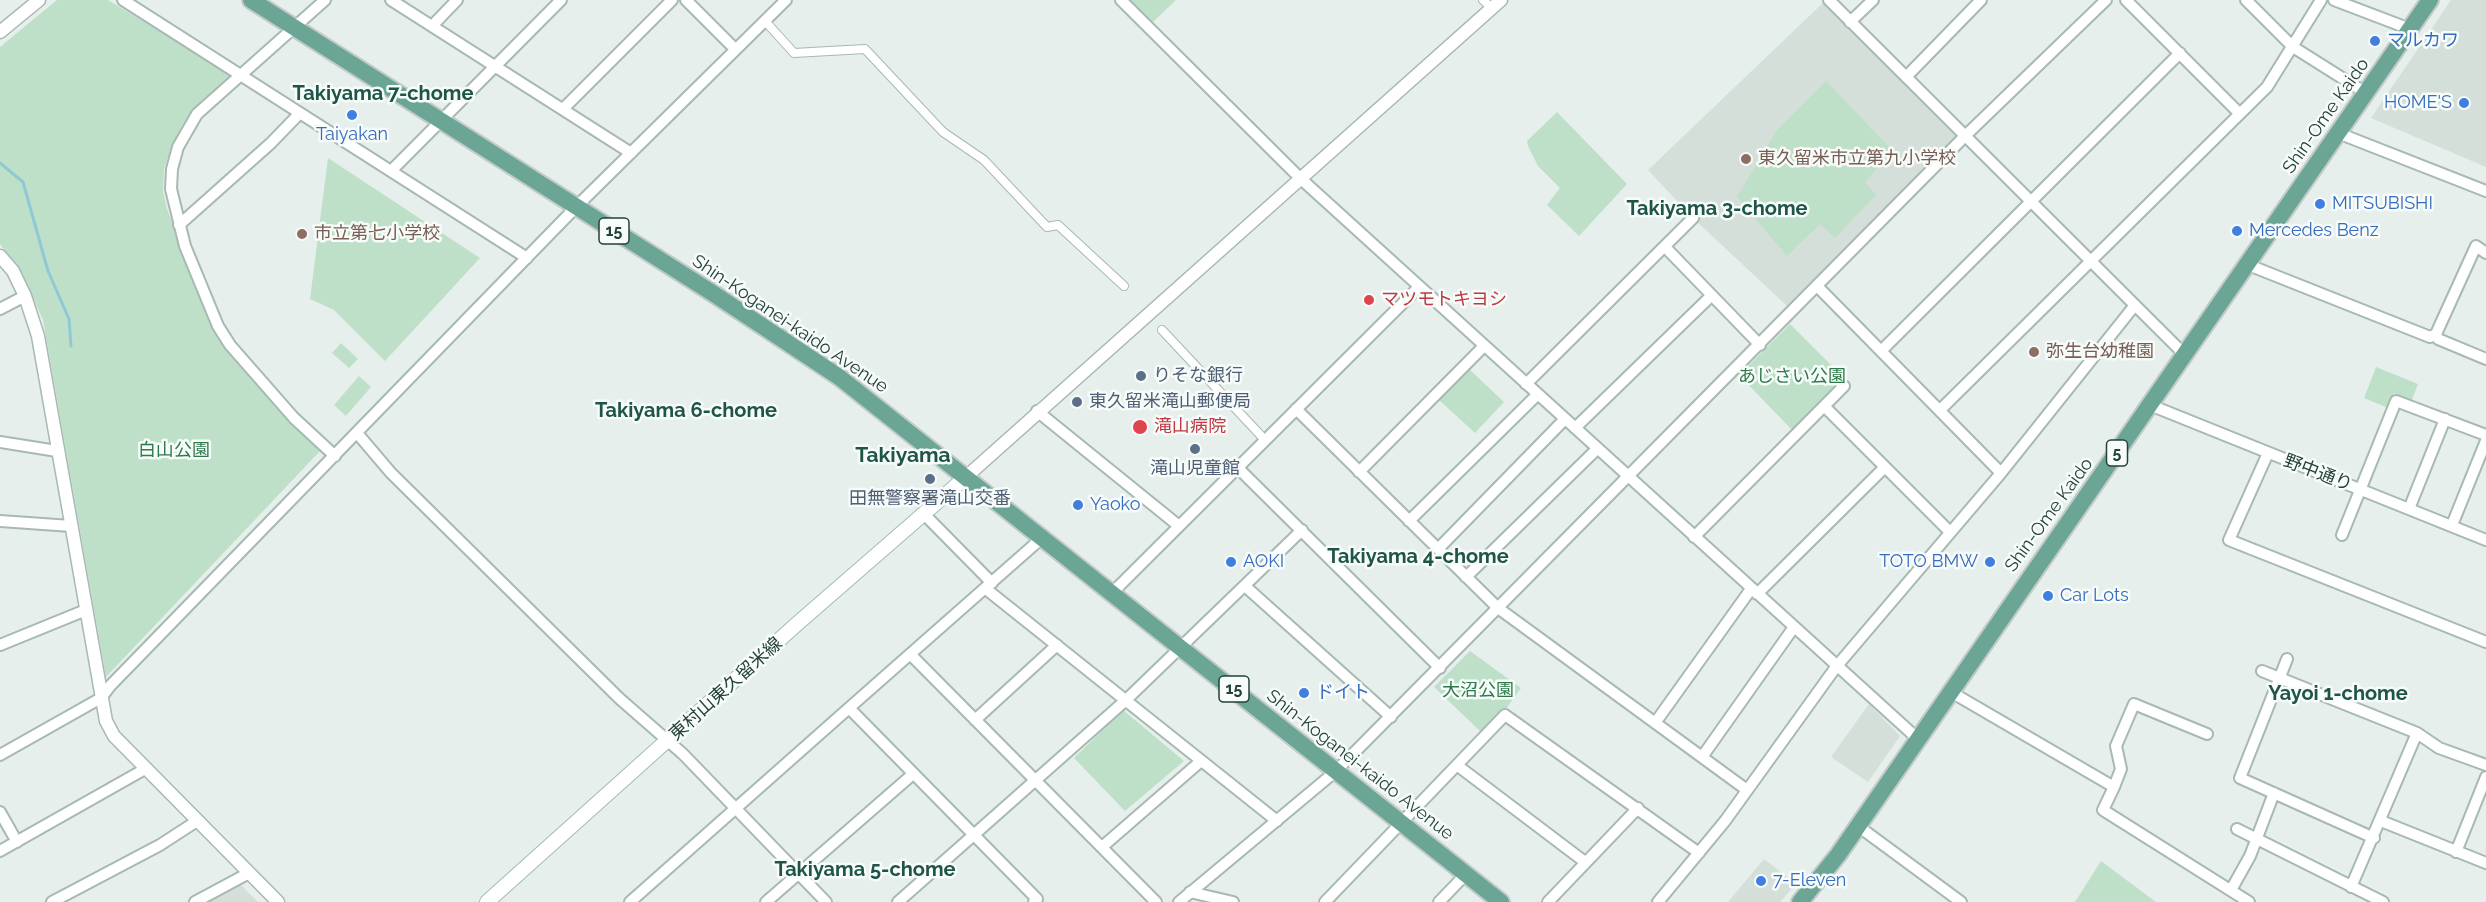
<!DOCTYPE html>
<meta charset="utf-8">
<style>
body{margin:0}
canvas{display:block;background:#e6efeb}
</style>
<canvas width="2486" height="902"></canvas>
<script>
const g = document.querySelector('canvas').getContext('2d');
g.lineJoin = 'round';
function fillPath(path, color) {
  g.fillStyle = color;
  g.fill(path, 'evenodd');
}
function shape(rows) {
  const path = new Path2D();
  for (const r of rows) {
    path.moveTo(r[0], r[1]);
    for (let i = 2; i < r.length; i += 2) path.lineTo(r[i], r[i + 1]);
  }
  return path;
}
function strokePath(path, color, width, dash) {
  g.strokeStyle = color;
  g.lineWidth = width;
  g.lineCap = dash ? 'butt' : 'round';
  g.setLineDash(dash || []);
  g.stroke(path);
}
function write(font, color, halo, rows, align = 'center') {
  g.font = font + ' Raleway,"Noto Sans JP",sans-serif';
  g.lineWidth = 5;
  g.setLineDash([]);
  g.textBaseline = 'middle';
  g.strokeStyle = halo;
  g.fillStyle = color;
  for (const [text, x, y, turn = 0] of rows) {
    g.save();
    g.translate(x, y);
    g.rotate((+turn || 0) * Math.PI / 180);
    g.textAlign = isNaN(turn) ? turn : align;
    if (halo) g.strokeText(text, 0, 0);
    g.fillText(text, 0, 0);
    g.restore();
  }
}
fillPath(shape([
 [1826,0,1965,136,1788,307,1693,218,1648,170],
 [2451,0,2486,0,2486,167,2371,118],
 [1869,704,1900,736,1868,782,1831,757],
 [1764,859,1796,884,1780,902,1728,902],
 [240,884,258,902,208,902]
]), '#d4dfda');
fillPath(shape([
 [57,0,108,0,233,76,202,100,184,122,172,145,164,169,163,191,167,209,212,327,226,350,290,422,321,450,106,677,43,320,26,282,0,244,0,47],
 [1129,0,1176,0,1153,22],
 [1826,81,1893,151,1865,182,1876,195,1835,238,1820,224,1787,256,1737,197,1776,131],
 [1557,112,1627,184,1579,236,1547,205,1560,188,1538,166,1528,146,1527,141],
 [328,158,480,258,385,361,334,310,310,299],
 [1790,324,1845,379,1793,431,1739,375],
 [341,343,358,359,349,368,332,353],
 [2376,367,2418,384,2412,400,2394,393,2388,408,2364,398],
 [1468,368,1504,402,1475,433,1438,399],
 [359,376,371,387,346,416,334,405],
 [1470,651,1521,688,1505,710,1482,733,1434,687],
 [1123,710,1184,761,1125,811,1074,758],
 [2101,861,2156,902,2075,902]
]), '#bfe0c8');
strokePath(shape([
 [0,163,23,182,48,271,69,319,71,346]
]), '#8ec9d4', 3);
const pedestrian = shape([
 [1483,0,1492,8],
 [765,21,794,53,865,49,943,132,984,160,1047,227,1058,225,1124,286],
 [1162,330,1265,440]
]);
const minor = shape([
 [123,0,527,258],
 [325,0,197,114,178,147,172,169,171,189,185,246,218,326,230,345,294,418,335,456],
 [391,0,631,153],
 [686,0,735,49],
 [1121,0,1300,178,1918,739],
 [1829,0,2185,355],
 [2126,0,2239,113],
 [2246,0,2293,47,2366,93],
 [2334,0,2410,29],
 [1850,22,1873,0],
 [432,26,457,0],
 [1906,77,1981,0],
 [563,109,672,0],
 [2338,133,2486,191],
 [391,171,561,0],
 [179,225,271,143,300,113],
 [1666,248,1760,345],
 [2246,264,2430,337,2436,334],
 [1818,287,2001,473],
 [0,309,25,296],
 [2436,334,2476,246,2486,253],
 [2436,334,2438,339,2486,359],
 [1882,350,2180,53],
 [1526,384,1693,218],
 [2150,405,2486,540],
 [1824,406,1950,532],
 [1296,409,1498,608,1747,790],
 [1940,410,2267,87,2321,0],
 [1037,411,1179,526],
 [1575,428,1711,296],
 [357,433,391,473,620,699,683,754,826,902],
 [0,442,57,451],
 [2268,453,2229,540,2486,642],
 [1238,468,1440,668],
 [1359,472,1484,346],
 [2409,509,2445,419],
 [923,513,992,583],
 [0,521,71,526],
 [1409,521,1537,395],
 [2452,525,2486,441],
 [2342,535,2396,401,2486,435],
 [1694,537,1844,386],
 [1438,549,1565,419],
 [1466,577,1597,449],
 [1246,587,1391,717],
 [986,589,1277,821],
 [1112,593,1419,287],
 [1757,594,1885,467],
 [0,645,86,610],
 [910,654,1156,902],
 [2287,659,2240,778,2374,838],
 [2262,671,2417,733,2439,748,2486,765],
 [1951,692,2114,787,2103,810,2249,902],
 [849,708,1043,537],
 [975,720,1057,645],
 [1655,723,1751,589],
 [0,755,101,698,110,686,576,207,786,0],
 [1702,757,1794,627],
 [1458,766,1585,862],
 [2114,787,2121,769,2116,746,2134,704,2207,734],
 [0,812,17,842],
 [2381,821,2486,863],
 [1858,826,1961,902],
 [2237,829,2383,902],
 [1102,847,1201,761],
 [0,851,145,769],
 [2456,852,2486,777],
 [2351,887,2417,733],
 [2231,890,2250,856,2274,793],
 [1190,892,1233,902],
 [52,902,160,845,197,821],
 [195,902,249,873],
 [630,902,849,708,1037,899,1034,902],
 [766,902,913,774],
 [898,902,1126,700,1302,530],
 [1179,902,1336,771,1965,136,2106,0],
 [1325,902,1505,715,1699,853],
 [1439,902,1466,874],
 [1548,902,1638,808],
 [1658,902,1725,821,1836,667,2001,473,2135,305]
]);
const tertiary = shape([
 [0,32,39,0],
 [0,256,13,271,25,296,38,336,106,721,114,736,278,902],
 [966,477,1501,0]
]);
const secondary = shape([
 [487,902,798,623,966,477]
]);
const primary = shape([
 [251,0,714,294,839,377,1501,902],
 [1800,902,1838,855,2430,0]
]);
strokePath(pedestrian, '#a8b8b2', 10);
strokePath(minor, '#a8b8b2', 14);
strokePath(tertiary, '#a8b8b2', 15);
strokePath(secondary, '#a4bbb3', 16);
strokePath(primary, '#c2cac8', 20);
strokePath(pedestrian, '#fff', 8);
strokePath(minor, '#fff', 10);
strokePath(tertiary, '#fff', 12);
strokePath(secondary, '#fff', 14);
strokePath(primary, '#6aa596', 16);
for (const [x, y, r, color] of [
 [2375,41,6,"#3f7fe0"],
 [2464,103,6,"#3f7fe0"],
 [352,115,6,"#3f7fe0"],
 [1746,159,6,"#8d6e63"],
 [2320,204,6,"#3f7fe0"],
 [2237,231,6,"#3f7fe0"],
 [302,234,6,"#8d6e63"],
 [1369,300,6,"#e0444e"],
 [2034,352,6,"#8d6e63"],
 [1141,376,6,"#5c6f8a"],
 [1077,402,6,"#5c6f8a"],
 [1140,427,8,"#e0444e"],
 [1195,449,6,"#5c6f8a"],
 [930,479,6,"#5c6f8a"],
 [1078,505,6,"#3f7fe0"],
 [1231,562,6,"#3f7fe0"],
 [1990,562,6,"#3f7fe0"],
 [2048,596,6,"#3f7fe0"],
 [1304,693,6,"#3f7fe0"],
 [1761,881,6,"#3f7fe0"]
]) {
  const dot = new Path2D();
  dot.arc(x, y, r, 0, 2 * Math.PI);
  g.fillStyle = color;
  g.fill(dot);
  strokePath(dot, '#f7fbf9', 2);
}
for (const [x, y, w] of [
 [614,231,30],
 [2117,453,21],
 [1234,689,30]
]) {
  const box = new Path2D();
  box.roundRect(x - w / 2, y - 13, w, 26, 4.5);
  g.fillStyle = '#f7fbf9';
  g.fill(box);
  strokePath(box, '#24423a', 1.5);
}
write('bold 16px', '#24423a', null, [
 ["15",614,231],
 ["5",2117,453],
 ["15",1234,689]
]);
write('18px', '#366cbe', '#f7fbf9', [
 ["マルカワ",2387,41],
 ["HOME'S",2452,103,"right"],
 ["Taiyakan",352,135,"center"],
 ["MITSUBISHI",2332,204],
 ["Mercedes Benz",2249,231],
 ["Yaoko",1090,505],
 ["AOKI",1243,562],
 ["TOTO BMW",1978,562,"right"],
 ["Car Lots",2060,596],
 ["ドイト",1316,693],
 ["7-Eleven",1773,881]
], 'left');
write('18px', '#24423a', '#f7fbf9', [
 ["Shin-Ome Kaido",2326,116,-55],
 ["Shin-Koganei-kaido Avenue",790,324,34],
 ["野中通り",2318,473,21],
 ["Shin-Ome Kaido",2049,515,-54],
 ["東村山東久留米線",726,689,-42],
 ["Shin-Koganei-kaido Avenue",1360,765,38]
]);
write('18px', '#785e54', '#f7fbf9', [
 ["東久留米市立第九小学校",1758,159],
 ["市立第七小学校",314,234],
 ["弥生台幼稚園",2046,352]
], 'left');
write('18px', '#be3a42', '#f7fbf9', [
 ["マツモトキヨシ",1381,300],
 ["滝山病院",1154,427]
], 'left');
write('18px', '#4e5e75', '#f7fbf9', [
 ["りそな銀行",1153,376],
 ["東久留米滝山郵便局",1089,402],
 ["滝山児童館",1195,469,"center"],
 ["田無警察署滝山交番",930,499,"center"]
], 'left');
write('18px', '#2d7a4b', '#f7fbf9', [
 ["あじさい公園",1792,377],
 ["白山公園",174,451],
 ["大沼公園",1478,691]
]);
write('bold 20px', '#1f5548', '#f7fbf9', [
 ["Takiyama 7-chome",383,94],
 ["Takiyama 3-chome",1717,209],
 ["Takiyama 6-chome",686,411],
 ["Takiyama 4-chome",1418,557],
 ["Yayoi 1-chome",2338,694],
 ["Takiyama 5-chome",865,870]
]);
write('bold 21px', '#1f5548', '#f7fbf9', [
 ["Takiyama",903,456]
]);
</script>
